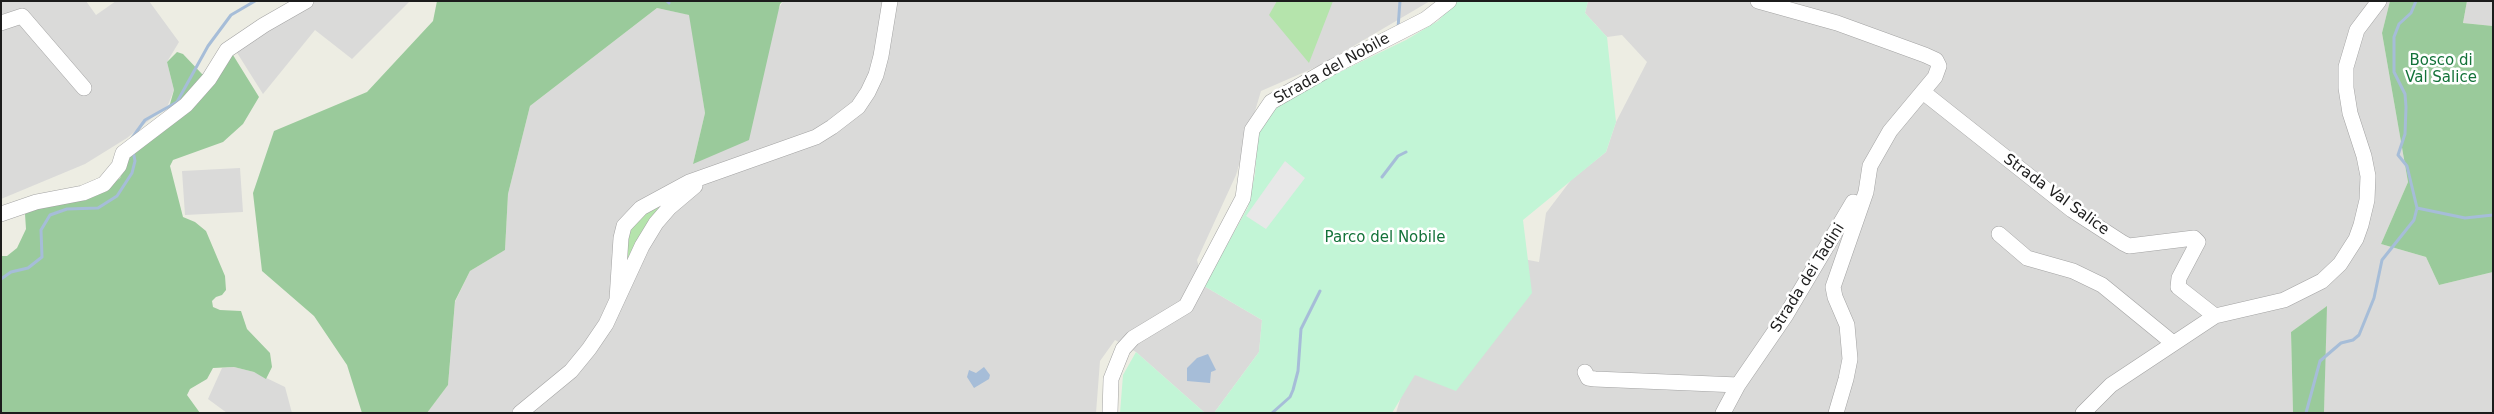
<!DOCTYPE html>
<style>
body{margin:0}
#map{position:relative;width:2494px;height:414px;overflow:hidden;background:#edede3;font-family:"DejaVu Sans",sans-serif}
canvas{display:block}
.frame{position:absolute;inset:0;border:2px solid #1c1c1c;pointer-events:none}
</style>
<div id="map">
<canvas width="2494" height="414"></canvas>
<div class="frame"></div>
</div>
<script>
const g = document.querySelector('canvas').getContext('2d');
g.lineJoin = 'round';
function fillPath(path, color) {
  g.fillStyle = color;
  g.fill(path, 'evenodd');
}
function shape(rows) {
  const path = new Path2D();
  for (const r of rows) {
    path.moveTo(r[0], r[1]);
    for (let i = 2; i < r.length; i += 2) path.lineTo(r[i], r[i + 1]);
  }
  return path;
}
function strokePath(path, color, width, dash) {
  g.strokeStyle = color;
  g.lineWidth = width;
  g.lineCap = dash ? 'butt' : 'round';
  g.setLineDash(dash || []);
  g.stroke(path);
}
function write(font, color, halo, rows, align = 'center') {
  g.font = font + ' "DejaVu Sans",sans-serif';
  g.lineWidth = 5;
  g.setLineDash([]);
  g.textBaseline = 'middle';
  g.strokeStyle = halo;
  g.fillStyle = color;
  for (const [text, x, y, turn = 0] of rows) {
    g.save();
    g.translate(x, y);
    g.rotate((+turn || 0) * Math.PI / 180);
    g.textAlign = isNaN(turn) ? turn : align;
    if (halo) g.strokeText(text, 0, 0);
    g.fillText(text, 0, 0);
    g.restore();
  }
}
fillPath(shape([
 [1,1,86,1,96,15,116,1,149,1,179,42,167,62,174,90,168,105,127,138,85,164,1,199],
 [300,1,410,1,352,59,315,30,263,94,234,48],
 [783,1,1430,1,1323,64,1261,91,1236,175,1197,260,1204,286,1262,320,1259,352,1214,413,1205,413,1136,352,1115,340,1100,361,1096,413,427,413,448,385,455,302,470,271,505,250,508,194,530,106,657,8,690,15,705,113,693,164],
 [1588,1,2390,1,2382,33,2408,182,2381,244,2426,257,2439,285,2493,272,2493,413,2324,413,2326,307,2291,332,2293,413,1396,413,1447,245,1539,262,1546,213,1571,180,1606,152,1616,122,1647,62,1622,35,1607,37,1585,13],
 [2467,1,2493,1,2493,26,2463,23],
 [240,168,243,212,185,215,182,171],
 [234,367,254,372,285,387,292,413,227,413,208,399,222,368]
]), '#dadad9');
fillPath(shape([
 [1277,1,1333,1,1309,63,1269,15],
 [661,203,664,208,626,266,626,243,632,227,640,217]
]), '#b5e4ac');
fillPath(shape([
 [437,1,783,1,780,4,749,140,693,164,705,113,689,15,657,8,530,106,508,194,505,250,470,271,455,301,448,385,427,413,362,413,347,365,314,316,262,271,253,193,274,131,367,92,433,21],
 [2390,1,2467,1,2463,23,2493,26,2493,272,2439,285,2426,257,2381,244,2408,182,2382,33],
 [177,52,183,54,202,74,209,73,233,55,259,97,243,124,223,142,173,160,170,166,183,217,195,222,206,231,225,276,226,290,222,295,216,297,212,301,213,307,220,310,241,311,247,329,270,353,272,367,266,379,254,372,234,367,213,368,207,379,190,389,187,395,200,413,1,413,1,256,7,256,17,248,26,229,25,214,30,210,102,192,120,178,130,157,135,135,168,111,174,90,167,62],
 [2327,306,2324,413,2293,413,2291,332]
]), '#9aca9b');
fillPath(shape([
 [1457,1,1588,1,1585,13,1607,37,1616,122,1606,152,1523,220,1532,293,1456,391,1415,375,1392,413,1214,413,1259,352,1262,320,1204,286,1248,207,1255,174,1258,130,1268,114,1286,98,1406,40,1438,21],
 [1136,352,1205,413,1120,413,1123,375]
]), '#c2f5d6');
fillPath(shape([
 [1285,161,1305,178,1266,229,1246,216]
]), '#e8e8e8');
fillPath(shape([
 [1208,354,1216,370,1211,372,1210,383,1187,381,1187,368,1197,358],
 [984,367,990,375,989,379,974,388,967,377,969,370,976,373]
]), '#a6bdd8');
strokePath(shape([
 [667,1,669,3],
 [1398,28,1400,1],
 [132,138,145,120,177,102,208,46,231,15,255,1],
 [1382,177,1398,156,1406,152],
 [2417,208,2465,218,2493,215],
 [1,279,11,272,28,268,42,257,41,230,50,215,67,209,98,208,117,196,132,173,135,161,133,151],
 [1272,413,1290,397,1293,390,1298,371,1301,329,1320,291],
 [2306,413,2320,361,2341,343,2353,340,2359,335,2374,298,2382,260,2414,220,2417,208,2407,166,2398,155,2405,134,2406,107,2405,94,2394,72,2394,37,2399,24,2411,13,2416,1]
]), '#a6bdd8', 3);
const minor = shape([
 [1758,1,1837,23,1925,55,1936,60,1939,66,1935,77,1890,131,1870,166,1866,192,1833,287,1835,297,1847,325,1850,359,1846,379,1836,413],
 [1,23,22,16,84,88],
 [1923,92,2072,210,2123,243,2129,246,2194,238,2198,242,2179,278,2178,287,2215,316],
 [1,214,36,202,83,193,104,184,119,166,123,153,186,105,209,79,227,50,264,25,306,1],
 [1999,234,2027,258,2073,271,2102,285,2173,343],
 [617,299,621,238,624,226,641,208,689,182,816,137,832,127,858,107,868,92,876,75,881,56,890,1],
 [1585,372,1588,378,1595,379,1738,385],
 [520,413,571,371,589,349,606,324,642,246,656,223,669,208,695,186],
 [1110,413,1111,379,1123,349,1133,338,1186,306,1243,198,1252,130,1271,102,1334,66,1426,19,1449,1],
 [1723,413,1738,385,1786,315,1853,202],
 [2083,413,2111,385,2215,316,2284,300,2322,281,2340,264,2356,239,2361,225,2367,200,2368,176,2364,156,2350,113,2346,88,2346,67,2357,30,2379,1]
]);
strokePath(minor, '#a3a3a3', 16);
strokePath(minor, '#fff', 15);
write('15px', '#137239', '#fff', [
 ["Bosco di",2441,61],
 ["Val Salice",2441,78],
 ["Parco del Nobile",1385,238]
]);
write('15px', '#1c1c1c', '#fff', [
 ["Strada del Nobile",1332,69,-29],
 ["Strada Val Salice",2056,195,36],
 ["Strada dei Tadini",1808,278,-58]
]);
</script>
